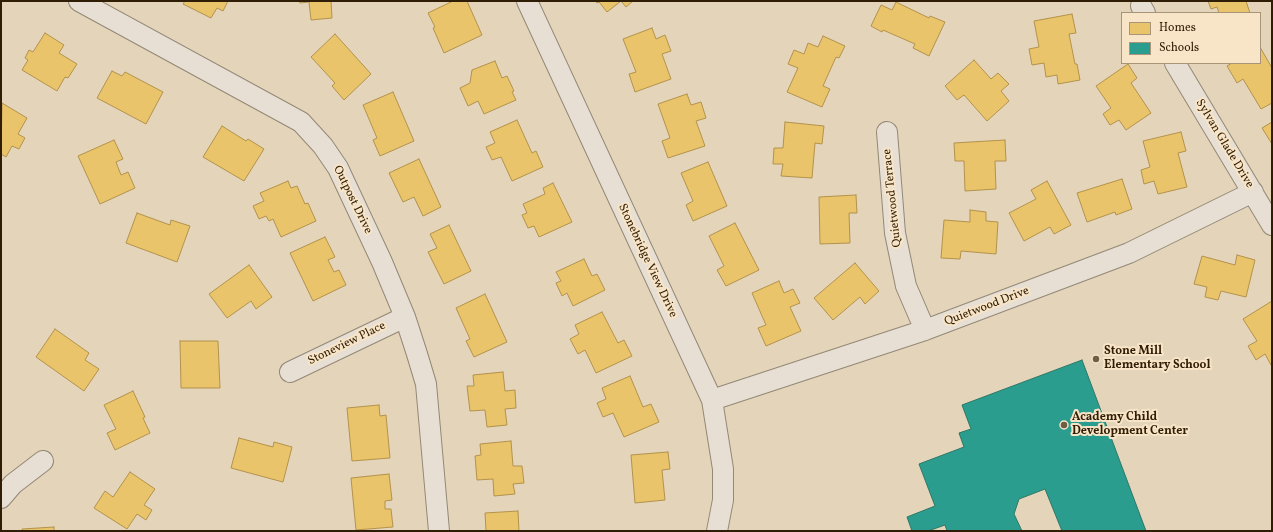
<!DOCTYPE html>
<style>
body{margin:0}
#map{position:relative;width:1273px;height:532px;overflow:hidden;background:#e4d4ba;font-family:Vollkorn,serif}
canvas{display:block}
.frame{position:absolute;inset:0;border:2px solid #301d05;pointer-events:none}
.legend{position:absolute;left:1121px;top:12px;width:140px;height:52px;box-sizing:border-box;background:#f8e5c7;border:1px solid #a89579;margin:0;padding:5px 7px;list-style:none;font-size:12px;color:#301d05}
.legend li{display:flex;align-items:center;gap:8px;height:20px}
.legend b{width:20px;border:1px solid #a89579}
</style>
<div id="map">
<canvas width="1273" height="532"></canvas>
<div class="frame"></div>
<ul class="legend">
<li><b style="height:11px;background:#e9c46a"></b>Homes</li>
<li><b style="height:11px;background:#2a9d8f"></b>Schools</li>
</ul>
</div>
<script>
const g = document.querySelector('canvas').getContext('2d');
g.lineJoin = 'round';
function fillPath(path, color) {
  g.fillStyle = color;
  g.fill(path, 'evenodd');
}
function shape(rows) {
  const path = new Path2D();
  for (const r of rows) {
    path.moveTo(r[0], r[1]);
    for (let i = 2; i < r.length; i += 2) path.lineTo(r[i], r[i + 1]);
  }
  return path;
}
function strokePath(path, color, width, dash) {
  g.strokeStyle = color;
  g.lineWidth = width;
  g.lineCap = dash ? 'butt' : 'round';
  g.setLineDash(dash || []);
  g.stroke(path);
}
function write(font, color, halo, rows, align = 'center') {
  g.font = font + ' Vollkorn,serif';
  g.lineWidth = 4;
  g.setLineDash([]);
  g.textBaseline = 'middle';
  g.strokeStyle = halo;
  g.fillStyle = color;
  for (const [text, x, y, turn = 0] of rows) {
    g.save();
    g.translate(x, y);
    g.rotate((+turn || 0) * Math.PI / 180);
    g.textAlign = isNaN(turn) ? turn : align;
    if (halo) g.strokeText(text, 0, 0);
    g.fillText(text, 0, 0);
    g.restore();
  }
}
const homes = shape([
 [185,1,228,1,223,11,217,8,211,18,183,4,185,1],
 [299,1,331,1,332,18,311,20,309,2,300,3,299,1],
 [453,1,467,1,482,35,444,53,433,28,435,27,428,13,453,1],
 [595,1,621,1,607,12,599,2,597,3,595,1],
 [621,1,633,1,626,7,621,1],
 [1208,1,1246,1,1250,13,1219,13,1217,7,1211,9,1208,1],
 [896,2,929,18,930,16,945,22,929,56,913,48,915,44,883,30,882,32,871,26,881,5,892,10,896,2],
 [1072,14,1076,33,1069,34,1075,64,1077,64,1080,80,1058,84,1057,75,1046,77,1044,63,1032,65,1029,49,1039,47,1034,21,1072,14],
 [652,28,656,39,665,35,671,51,662,54,671,79,635,92,629,74,636,72,623,39,652,28],
 [45,33,64,45,59,53,77,64,68,78,65,77,57,91,22,70,28,60,25,58,29,50,33,52,45,33],
 [335,34,371,74,344,100,332,86,335,83,311,57,335,34],
 [823,36,845,46,839,58,836,57,823,86,830,89,822,107,787,92,798,68,788,64,794,50,804,54,808,43,818,47,823,36],
 [1260,47,1272,68,1272,103,1261,109,1243,79,1237,83,1227,66,1232,63,1260,63,1260,47],
 [974,60,991,79,998,73,1009,84,1001,91,1009,101,987,121,964,95,957,100,945,86,974,60],
 [495,61,502,78,507,76,514,91,512,92,516,100,484,114,478,101,468,106,460,88,470,83,472,70,495,61],
 [1128,64,1137,78,1131,83,1151,113,1126,130,1119,120,1110,125,1103,114,1111,108,1096,86,1128,64],
 [112,71,122,76,125,72,163,92,146,124,97,98,112,71],
 [393,92,414,141,380,156,373,140,377,138,363,105,393,92],
 [687,94,691,105,701,102,706,118,696,121,705,146,668,158,662,141,670,138,658,104,687,94],
 [2,103,27,118,18,134,25,138,19,149,12,146,6,157,1,154,2,103],
 [517,120,532,153,536,151,543,167,512,181,501,157,492,160,486,147,495,143,490,132,517,120],
 [785,122,824,126,822,144,815,143,812,178,781,176,783,164,773,164,774,148,783,148,785,122],
 [1272,122,1272,144,1262,128,1272,122],
 [222,126,246,141,248,139,264,149,244,181,203,157,222,126],
 [1181,132,1186,151,1178,153,1187,187,1158,194,1154,181,1144,184,1141,170,1150,167,1143,141,1181,132],
 [114,140,123,159,116,162,121,175,128,172,135,188,100,204,78,156,114,140],
 [1005,140,1006,161,995,161,996,189,965,191,964,161,955,161,954,143,1005,140],
 [419,159,441,207,423,216,414,197,403,202,389,173,419,159],
 [708,162,727,206,693,221,686,205,693,201,681,173,708,162],
 [1122,179,1132,209,1116,215,1115,212,1087,222,1077,193,1122,179],
 [288,181,291,188,297,186,305,204,308,203,316,221,281,237,273,219,269,221,266,216,259,219,253,206,264,201,260,193,288,181],
 [1047,181,1071,225,1054,234,1050,227,1024,241,1009,213,1036,199,1031,190,1047,181],
 [553,183,572,222,539,237,534,226,528,228,522,215,527,213,523,204,545,194,543,188,553,183],
 [856,195,857,213,849,213,850,243,820,244,819,197,856,195],
 [970,210,986,212,986,221,998,222,996,254,961,251,960,259,941,258,944,220,970,222,970,210],
 [137,213,170,225,171,220,190,226,177,262,126,243,137,213],
 [735,223,759,270,726,286,717,270,724,266,709,236,735,223],
 [449,225,471,271,444,284,428,252,437,248,430,234,449,225],
 [325,237,335,257,328,260,334,272,339,270,346,285,313,301,290,253,325,237],
 [1237,255,1255,260,1246,297,1221,291,1218,300,1205,297,1207,287,1194,284,1202,256,1235,265,1237,255],
 [584,259,592,276,597,274,605,290,573,306,567,293,562,296,556,283,561,281,556,272,584,259],
 [855,263,879,291,865,304,860,297,833,320,814,298,855,263],
 [249,265,272,297,256,309,251,301,227,318,209,294,249,265],
 [779,281,784,293,793,289,800,303,790,307,801,331,766,346,758,328,766,325,752,293,779,281],
 [485,294,507,342,474,357,466,341,470,339,456,308,485,294],
 [1272,301,1272,364,1271,365,1265,354,1256,360,1248,346,1257,341,1243,319,1272,301],
 [602,312,618,343,624,340,632,356,596,373,585,350,578,354,570,339,579,334,575,325,602,312],
 [55,329,89,353,85,360,99,369,84,391,36,357,55,329],
 [180,341,218,341,220,388,181,388,180,341],
 [503,372,505,391,515,390,516,408,505,409,507,425,487,427,485,410,470,411,467,386,474,386,473,375,503,372],
 [630,376,643,407,651,404,659,422,624,437,613,413,603,417,597,403,606,399,602,388,630,376],
 [133,391,145,417,143,418,150,433,115,450,107,433,116,429,104,405,133,391],
 [379,405,380,416,386,415,390,458,352,461,347,408,379,405],
 [239,438,273,447,274,442,292,447,283,482,231,468,239,438],
 [511,441,513,466,522,466,524,483,513,484,515,494,494,496,493,479,477,480,475,456,481,455,480,444,511,441],
 [668,452,670,469,662,470,665,500,635,503,631,455,668,452],
 [130,472,155,489,144,505,152,510,146,520,137,514,127,529,94,508,105,491,113,497,130,472],
 [389,474,392,500,385,501,385,509,391,509,393,527,356,530,351,478,389,474],
 [518,511,519,531,486,531,485,513,518,511],
 [54,527,54,531,22,531,22,529,54,527]
]);
fillPath(homes, '#e9c46a');
strokePath(homes, '#b2924c', 1);
const schools = shape([
 [1082,360,1146,531,1062,531,1045,489,1019,499,1014,514,1022,531,947,531,945,525,928,531,912,531,907,517,935,506,919,464,964,447,959,433,971,429,962,405,1082,360]
]);
fillPath(schools, '#2a9d8f');
strokePath(schools, '#2c7766', 1);
const minor = shape([
 [79,1,301,122,323,146,338,168,382,262,405,317,417,354,426,384,439,531],
 [527,1,712,400,723,469,723,500,717,531],
 [1141,6,1145,13],
 [1175,63,1272,225],
 [887,132,895,233,906,286,925,330],
 [290,372,405,317],
 [712,400,925,330,1129,253,1253,192],
 [1,498,13,484,43,461]
]);
strokePath(minor, '#938876', 22);
strokePath(minor, '#e7dfd3', 20);
for (const [x, y, r, color] of [
 [1096,359,4,"#6f5d44"],
 [1064,425,4,"#6f5d44"]
]) {
  const dot = new Path2D();
  dot.arc(x, y, r, 0, 2 * Math.PI);
  g.fillStyle = color;
  g.fill(dot);
  strokePath(dot, '#f8e5c7', 1.5);
}
write('12px', '#301d05', '#f8e5c7', [
 ["Sylvan Glade Drive",1224,144,59],
 ["Quietwood Terrace",893,198,-96],
 ["Outpost Drive",352,200,64],
 ["Stonebridge View Drive",647,261,65],
 ["Quietwood Drive",987,307,-21],
 ["Stoneview Place",347,344,-26]
]);
write('bold 12px', '#301d05', '#f8e5c7', [
 ["Stone Mill",1104,352],
 ["Elementary School",1104,366],
 ["Academy Child",1072,418],
 ["Development Center",1072,432]
], 'left');
</script>
